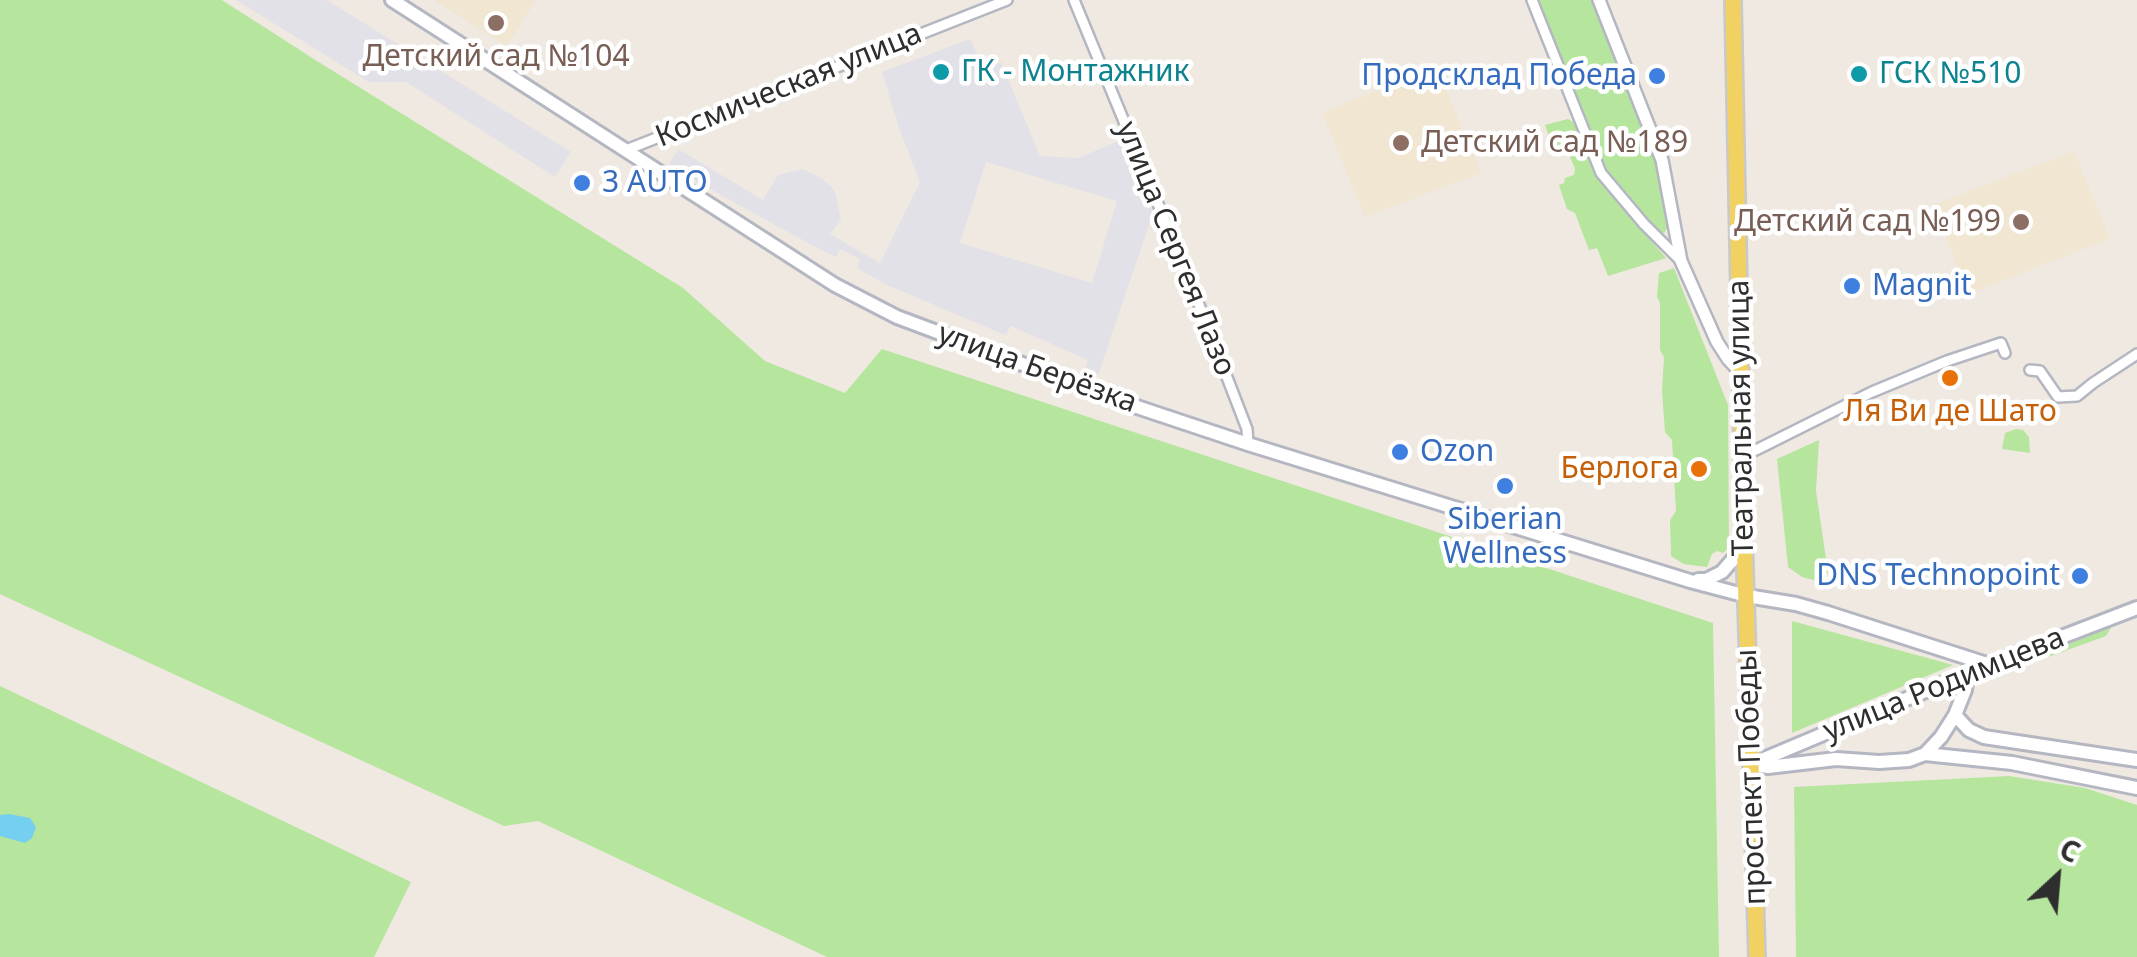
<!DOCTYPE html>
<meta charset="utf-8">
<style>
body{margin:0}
#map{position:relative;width:2137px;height:957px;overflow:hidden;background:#efe9e1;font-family:"Noto Sans",sans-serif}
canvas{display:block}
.north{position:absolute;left:2007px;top:827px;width:100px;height:100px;-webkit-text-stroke:8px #fff;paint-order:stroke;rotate:26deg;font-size:28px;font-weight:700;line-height:40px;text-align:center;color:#2e2e2e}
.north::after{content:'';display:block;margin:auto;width:35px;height:45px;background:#2e2e2e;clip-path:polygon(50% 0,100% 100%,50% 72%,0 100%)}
</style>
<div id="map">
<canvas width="2137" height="957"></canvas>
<div class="north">С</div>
</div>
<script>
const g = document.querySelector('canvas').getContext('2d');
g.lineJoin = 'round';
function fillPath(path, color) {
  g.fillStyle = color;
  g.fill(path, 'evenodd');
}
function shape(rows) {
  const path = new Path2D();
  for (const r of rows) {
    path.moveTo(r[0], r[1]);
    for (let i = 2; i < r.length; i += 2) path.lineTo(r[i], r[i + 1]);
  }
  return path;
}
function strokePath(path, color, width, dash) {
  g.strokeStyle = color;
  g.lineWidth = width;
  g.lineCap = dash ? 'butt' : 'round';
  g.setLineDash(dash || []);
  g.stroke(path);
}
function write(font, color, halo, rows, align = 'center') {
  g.font = font + ' "Noto Sans",sans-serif';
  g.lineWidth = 9;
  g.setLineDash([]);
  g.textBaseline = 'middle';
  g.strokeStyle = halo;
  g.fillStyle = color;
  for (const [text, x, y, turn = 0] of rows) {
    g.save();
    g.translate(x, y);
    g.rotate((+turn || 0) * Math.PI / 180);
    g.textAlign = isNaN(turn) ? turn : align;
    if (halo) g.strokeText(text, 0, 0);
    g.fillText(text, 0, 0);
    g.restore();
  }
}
fillPath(shape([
 [236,0,327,0,571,152,555,177,406,82,369,82],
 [970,39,984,68,1001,62,1040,156,1078,158,1121,140,1153,213,1098,375,1085,370,1088,360,1011,326,1005,335,887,285,857,268,860,259,840,249,836,257,810,244,668,166,678,149,763,200,778,175,803,169,823,179,835,191,841,220,830,234,880,263,920,182,899,128,882,72],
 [986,162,1117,201,1092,283,960,243]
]), '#e3e1e8');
fillPath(shape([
 [433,0,536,0,507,46],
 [1436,66,1481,173,1365,217,1322,113],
 [2074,151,2110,239,1968,294,1933,205]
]), '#f0e6d1');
fillPath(shape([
 [0,0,222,0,317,61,683,288,765,361,845,393,882,349,1713,623,1719,957,827,957,538,821,504,826,4,596,0,594],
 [1538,0,1591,0,1660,172,1668,227,1664,233,1659,232,1616,186,1604,166],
 [1568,119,1575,123,1598,178,1605,188,1666,258,1608,276,1597,248,1589,250,1575,213,1567,209,1559,185,1564,183,1565,178,1574,175,1575,169,1568,152,1559,154,1557,148,1553,148,1545,125],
 [1674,268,1728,405,1729,548,1723,553,1717,551,1712,554,1707,567,1684,564,1671,556,1670,520,1676,511,1672,440,1665,432,1662,391,1664,357,1660,350,1660,303,1657,297,1659,273],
 [2016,429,2023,430,2029,437,2030,453,2002,449,2005,433],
 [1819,440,1816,491,1828,572,1818,581,1802,577,1788,567,1777,459],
 [1792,621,1953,665,1792,733],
 [2112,626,2106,636,2048,657,2042,655],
 [0,686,411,882,374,957,0,957],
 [2009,776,2085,788,2137,805,2137,957,1796,957,1794,787]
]), '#b6e59e');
fillPath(shape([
 [9,814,30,818,36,827,32,838,25,843,0,836,0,815]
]), '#75cff0');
const minor = shape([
 [1074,0,1191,284,1247,429,1248,444],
 [1532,0,1601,173,1644,224,1679,259],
 [626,150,1007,0],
 [2030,370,2040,371,2058,397,2077,396,2093,383,2137,354],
 [1742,454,1756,450,1872,392,1947,361,2001,343,2005,353]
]);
const tertiary = shape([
 [1599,0,1662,160,1681,261,1717,342,1728,359,1741,373]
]);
const secondary = shape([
 [392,0,835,285,897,317,1137,407,1248,444,1690,581,1747,596,1796,604,1828,613,1990,665],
 [1698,580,1706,580,1722,572,1736,556,1743,539],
 [1955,715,1969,730,1984,737,2137,760],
 [1925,754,2012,763,2137,788],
 [1752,764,1968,673,2137,608],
 [1754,765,1768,767,1836,759,1879,762,1909,760,1925,754,1941,737,1955,715,1965,690,1968,669]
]);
const primary = shape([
 [1733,0,1744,537,1757,957]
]);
strokePath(minor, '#b4b7c1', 14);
strokePath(tertiary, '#b4b7c1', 16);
strokePath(secondary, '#b4b7c1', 18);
strokePath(primary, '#c9c9c9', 20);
strokePath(minor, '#fff', 9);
strokePath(tertiary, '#fff', 11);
strokePath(secondary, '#fff', 12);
strokePath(primary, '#f2d163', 15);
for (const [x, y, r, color] of [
 [496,23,10,"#8d6e63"],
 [941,72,10,"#0f9aa8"],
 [1859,74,10,"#0f9aa8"],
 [1657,76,10,"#3f7fe0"],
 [1401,143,10,"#8d6e63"],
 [582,183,10,"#3f7fe0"],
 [2021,222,10,"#8d6e63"],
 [1852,286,10,"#3f7fe0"],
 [1950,378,10,"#e8710a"],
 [1400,452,10,"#3f7fe0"],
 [1699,469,10,"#e8710a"],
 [1505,486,10,"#3f7fe0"],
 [2080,576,10,"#3f7fe0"]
]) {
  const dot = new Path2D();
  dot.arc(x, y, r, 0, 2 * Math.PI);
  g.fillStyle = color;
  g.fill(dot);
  strokePath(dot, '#fff', 4);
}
write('30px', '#785e54', '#fff', [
 ["Детский сад №104",496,57],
 ["Детский сад №189",1421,143,"left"],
 ["Детский сад №199",2001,222,"right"]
]);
write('30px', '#0d838f', '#fff', [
 ["ГК - Монтажник",961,72],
 ["ГСК №510",1879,74]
], 'left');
write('30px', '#366cbe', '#fff', [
 ["Продсклад Победа",1637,76,"right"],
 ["3 AUTO",602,183],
 ["Magnit",1872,286],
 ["Ozon",1420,452],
 ["Siberian",1505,520,"center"],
 ["Wellness",1505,554,"center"],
 ["DNS Technopoint",2060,576,"right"]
], 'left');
write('30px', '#2e2e2e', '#fff', [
 ["Космическая улица",789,86,-22],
 ["улица Сергея Лазо",1175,249,68],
 ["улица Берёзка",1037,369,20],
 ["Театральная улица",1742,418,-91],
 ["улица Родимцева",1944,685,-22],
 ["проспект Победы",1752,777,-92]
]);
write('30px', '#c56008', '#fff', [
 ["Ля Ви де Шато",1950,412],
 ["Берлога",1679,469,"right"]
]);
</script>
